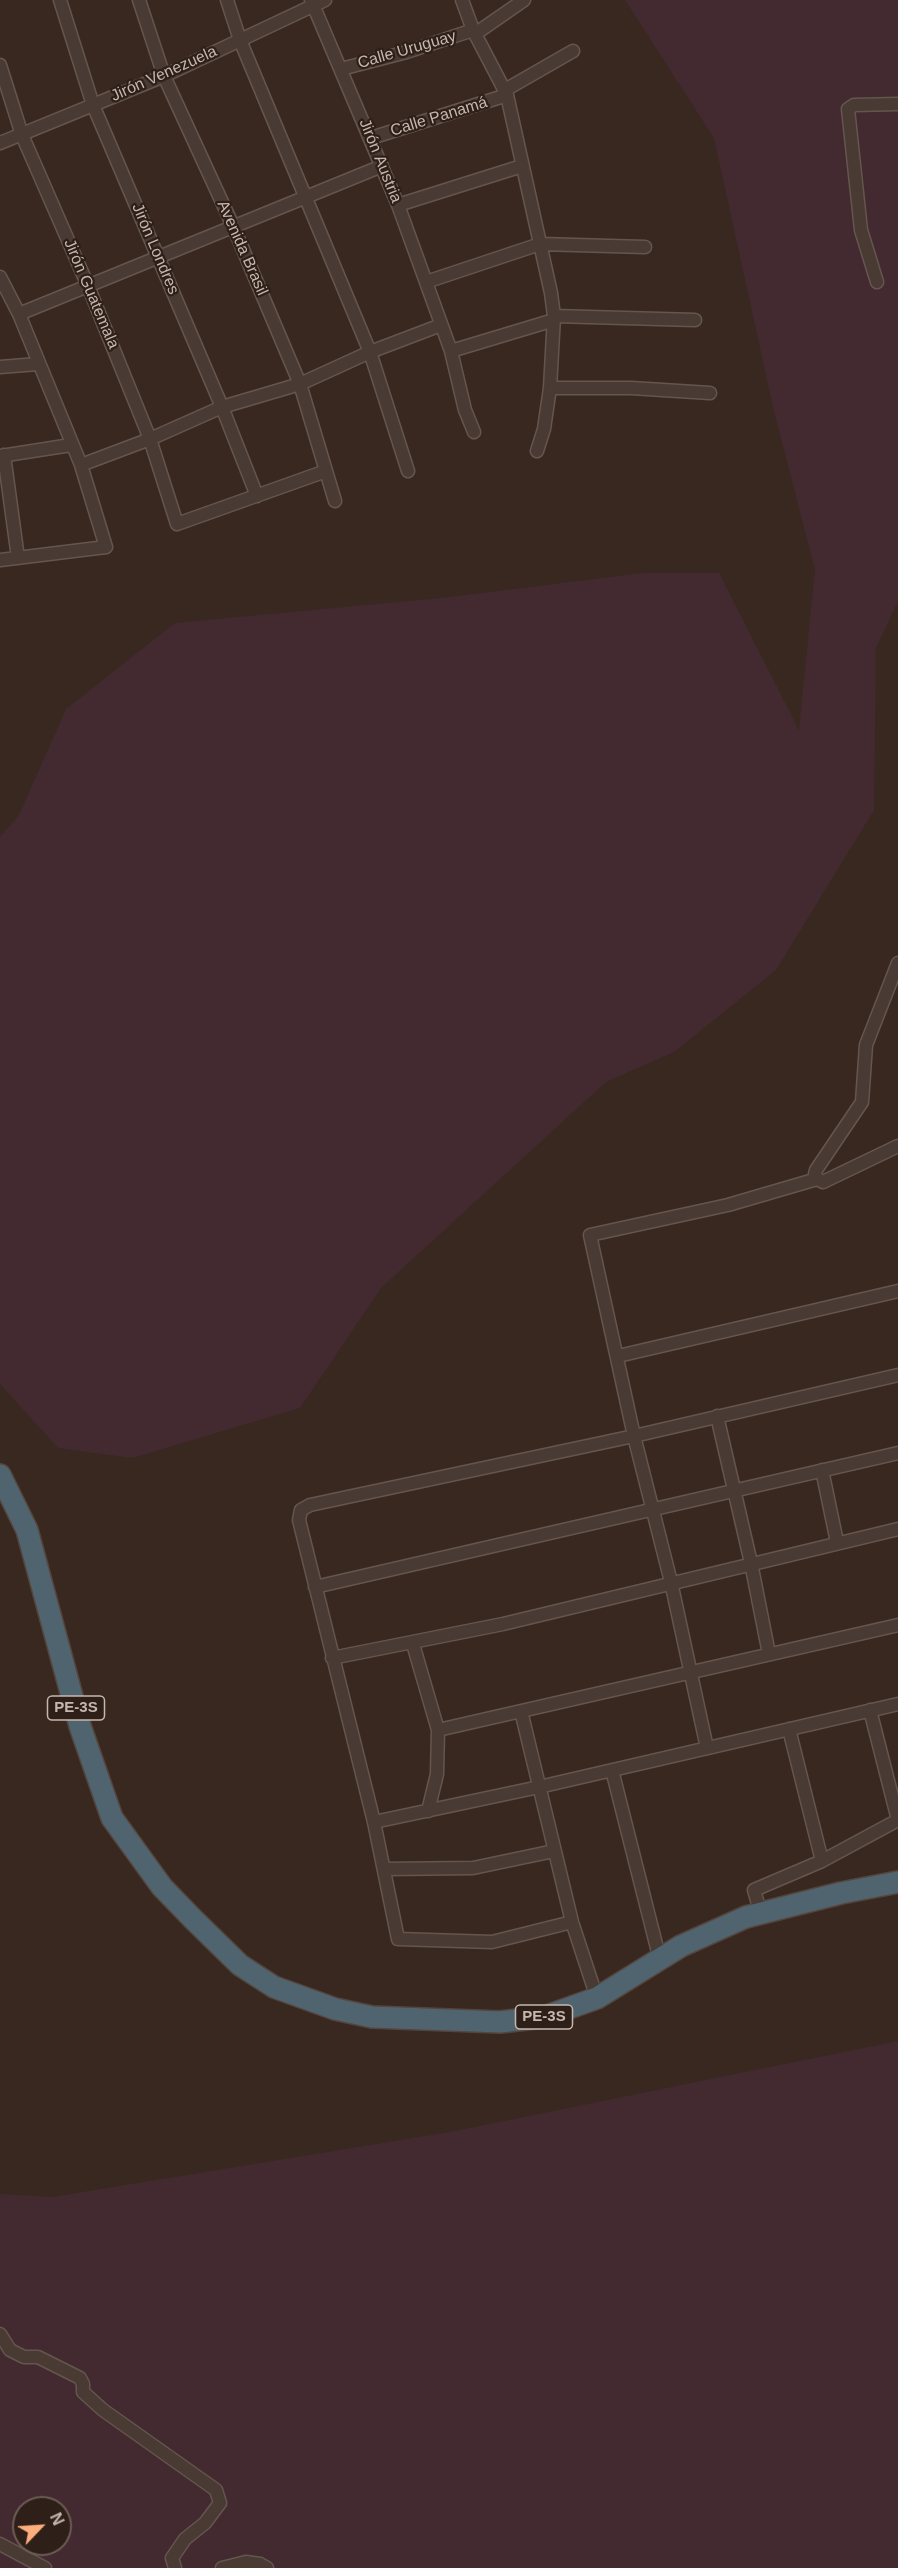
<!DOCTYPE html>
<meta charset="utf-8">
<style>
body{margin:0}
#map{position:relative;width:898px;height:2568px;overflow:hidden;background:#392820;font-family:Helvetica,sans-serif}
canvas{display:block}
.north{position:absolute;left:12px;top:2496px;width:60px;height:60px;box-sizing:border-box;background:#2e2019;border:2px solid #6b5c55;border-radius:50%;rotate:65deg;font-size:16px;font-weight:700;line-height:24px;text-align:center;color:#c6b7ae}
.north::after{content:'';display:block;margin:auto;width:21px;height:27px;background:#fcae7d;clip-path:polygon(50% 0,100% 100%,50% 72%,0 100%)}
</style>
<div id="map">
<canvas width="898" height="2568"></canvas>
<div class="north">N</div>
</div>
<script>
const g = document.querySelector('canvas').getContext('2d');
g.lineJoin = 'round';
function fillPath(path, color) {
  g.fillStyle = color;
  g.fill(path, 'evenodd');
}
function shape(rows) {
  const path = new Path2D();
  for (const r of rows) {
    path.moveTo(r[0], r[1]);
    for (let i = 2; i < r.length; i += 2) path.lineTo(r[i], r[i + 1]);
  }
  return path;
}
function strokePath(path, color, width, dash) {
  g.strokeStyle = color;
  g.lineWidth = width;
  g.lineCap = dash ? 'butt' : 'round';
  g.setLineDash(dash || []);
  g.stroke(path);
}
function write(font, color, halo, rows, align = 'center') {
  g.font = font + ' Helvetica,sans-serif';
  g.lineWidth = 4.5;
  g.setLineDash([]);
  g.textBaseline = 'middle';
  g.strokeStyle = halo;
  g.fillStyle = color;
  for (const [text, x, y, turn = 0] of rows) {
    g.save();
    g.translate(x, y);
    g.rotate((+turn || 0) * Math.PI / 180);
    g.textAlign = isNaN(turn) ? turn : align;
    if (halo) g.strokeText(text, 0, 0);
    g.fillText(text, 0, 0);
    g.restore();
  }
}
fillPath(shape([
 [625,0,898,0,898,601,876,648,874,810,776,970,674,1052,606,1082,381,1288,300,1408,132,1458,58,1448,0,1384,0,837,19,815,66,709,175,623,441,598,644,573,719,573,799,730,815,570,773,407,714,138],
 [898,2041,898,2568,0,2568,0,2194,52,2197,450,2132],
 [24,2508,60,2508,60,2544,24,2544]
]), '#432930');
const street = shape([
 [60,0,93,105,222,407,257,496],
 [139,0,164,76,233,226,300,384,335,501],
 [227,0,240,40,370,352,408,471],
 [311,0,398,205,451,351,554,320],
 [462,0,473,30,507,95,551,293,554,316,550,388,544,429,537,451],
 [475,34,524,0],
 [0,65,22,135,88,286,150,439,177,524,326,471],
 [341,69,407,52,473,30],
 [505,90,573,51],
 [371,138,507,95],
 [0,143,164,76,325,0],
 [398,205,522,166],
 [0,277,19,314,81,465,106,547,0,560],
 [426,282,540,244,645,247],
 [877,282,861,230,848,109,854,105,898,104],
 [19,314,382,166],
 [554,316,695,320],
 [451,351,465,410,474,432],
 [0,367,38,364],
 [550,388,631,388,710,393],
 [4,455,18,558],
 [0,456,71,445],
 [81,465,150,439,222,407,300,384,370,352,441,325],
 [898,963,866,1045,862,1102,816,1170,815,1174,817,1179,823,1182,898,1146],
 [618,1356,898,1291],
 [717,1416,751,1563,769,1654],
 [822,1470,837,1542],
 [315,1587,898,1453],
 [413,1644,438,1730,437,1774,428,1811],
 [332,1658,503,1624,898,1529],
 [870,1710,898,1820],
 [521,1711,572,1922,597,1998],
 [789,1729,822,1861],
 [438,1730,898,1625],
 [707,1748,671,1582,634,1436,590,1235,728,1205,817,1179],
 [612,1770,660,1960],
 [374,1822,539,1787,898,1704],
 [384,1869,473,1868,554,1851],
 [761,1914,754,1890,822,1861,898,1820],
 [572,1922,492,1942,398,1939,374,1822,299,1520,301,1510,310,1505,634,1436,898,1375],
 [0,2334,10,2350,24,2357,38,2357,80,2378,83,2384,83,2392,103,2410,216,2490,220,2503,205,2523,185,2539,172,2558,175,2568],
 [0,2544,45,2568],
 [222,2568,246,2562,260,2564,267,2568]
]);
const highway = shape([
 [0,1475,27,1530,80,1726,112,1818,162,1887,193,1919,240,1965,274,1987,335,2009,372,2017,500,2022,544,2017,597,1998,681,1946,746,1917,841,1893,898,1882]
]);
strokePath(street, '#64564e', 15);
strokePath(highway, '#54463e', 24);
strokePath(street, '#493b33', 12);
strokePath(highway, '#506470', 21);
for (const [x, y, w] of [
 [76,1708,57],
 [544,2017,57]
]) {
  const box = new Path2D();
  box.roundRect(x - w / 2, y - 12, w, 24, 4.5);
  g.fillStyle = '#2e2019';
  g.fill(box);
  strokePath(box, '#c6b7ae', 1.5);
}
write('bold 15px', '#c6b7ae', null, [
 ["PE-3S",76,1708],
 ["PE-3S",544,2017]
]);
write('16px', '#c6b7ae', '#2e2019', [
 ["Calle Uruguay",407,50,-16],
 ["Jirón Venezuela",164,74,-24],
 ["Calle Panamá",439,117,-17],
 ["Jirón Austria",380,161,68],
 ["Avenida Brasil",242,248,66],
 ["Jirón Londres",155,249,67],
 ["Jirón Guatemala",91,294,67]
]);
</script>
